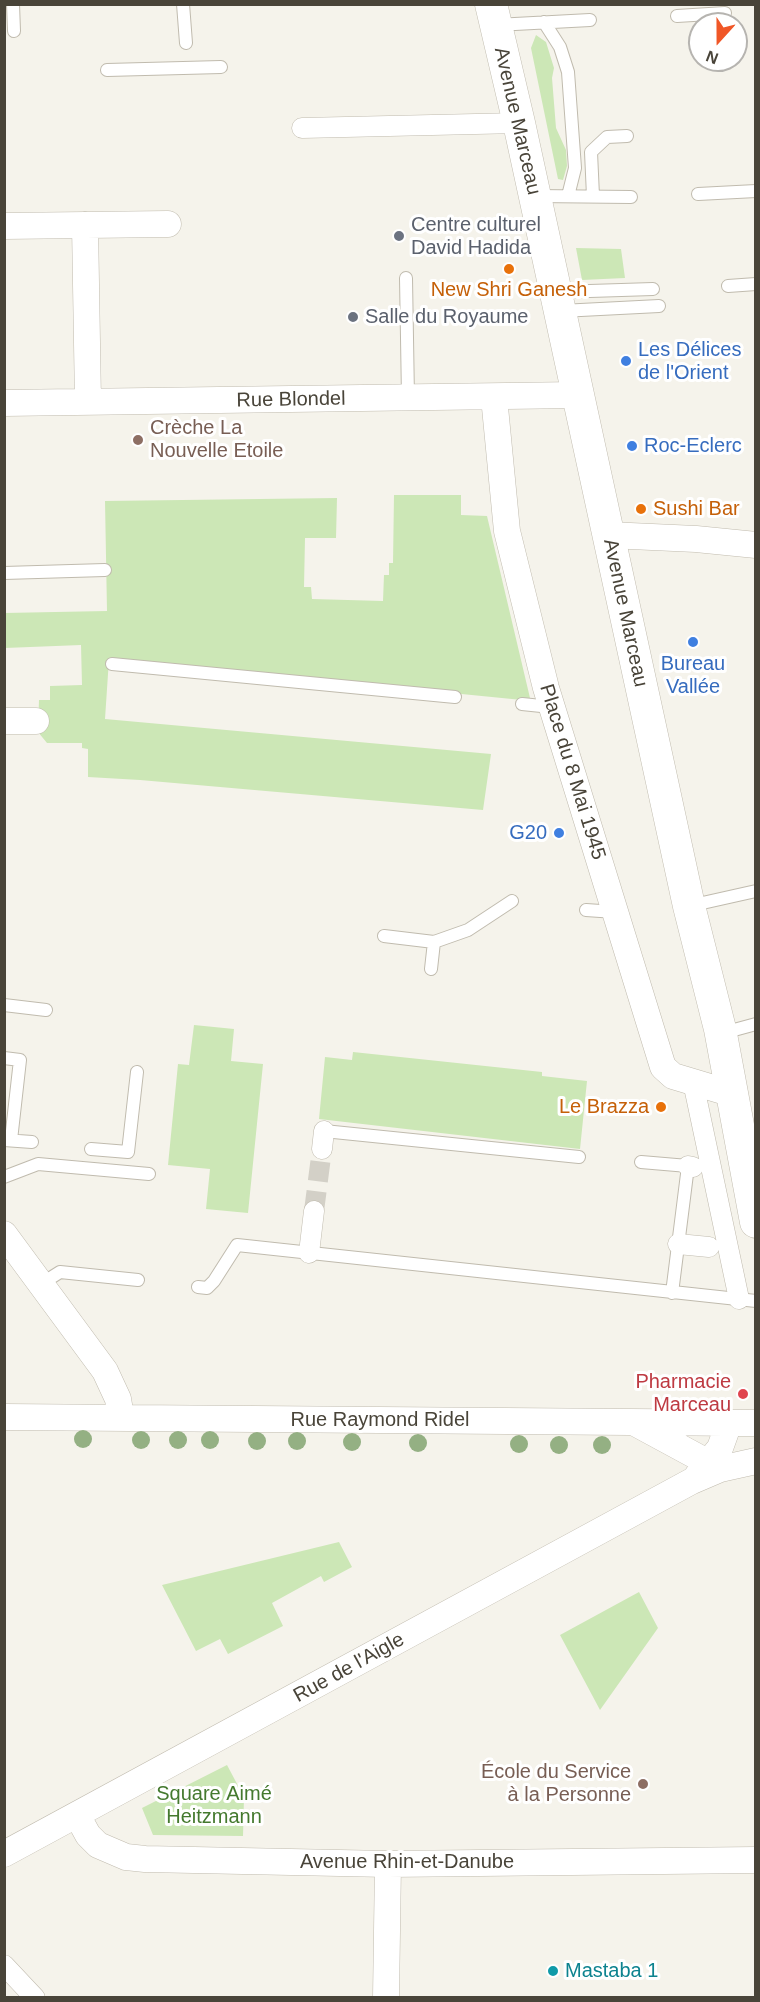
<!DOCTYPE html>
<meta charset="utf-8">
<style>
body{margin:0}
#map{position:relative;width:760px;height:2002px;overflow:hidden;background:#f5f3eb;font-family:Helvetica,sans-serif}
canvas{display:block}
.frame{position:absolute;inset:0;border:6px solid #494439;pointer-events:none}
.north{position:absolute;left:688px;top:12px;width:60px;height:60px;box-sizing:border-box;background:#fff;border:2px solid #b6b4b0;border-radius:50%;rotate:201deg;font-size:16px;font-weight:700;line-height:24px;text-align:center;color:#494439}
.north::after{content:'';display:block;margin:auto;width:21px;height:27px;background:#f05727;clip-path:polygon(50% 0,100% 100%,50% 72%,0 100%)}
</style>
<div id="map">
<canvas width="760" height="2002"></canvas>
<div class="frame"></div>
<div class="north">N</div>
</div>
<script>
const g = document.querySelector('canvas').getContext('2d');
g.lineJoin = 'round';
function fillPath(path, color) {
  g.fillStyle = color;
  g.fill(path, 'evenodd');
}
function shape(rows) {
  const path = new Path2D();
  for (const r of rows) {
    path.moveTo(r[0], r[1]);
    for (let i = 2; i < r.length; i += 2) path.lineTo(r[i], r[i + 1]);
  }
  return path;
}
function strokePath(path, color, width, dash) {
  g.strokeStyle = color;
  g.lineWidth = width;
  g.lineCap = dash ? 'butt' : 'round';
  g.setLineDash(dash || []);
  g.stroke(path);
}
function write(font, color, halo, rows, align = 'center') {
  g.font = font + ' Helvetica,sans-serif';
  g.lineWidth = 6;
  g.setLineDash([]);
  g.textBaseline = 'middle';
  g.strokeStyle = halo;
  g.fillStyle = color;
  for (const [text, x, y, turn = 0] of rows) {
    g.save();
    g.translate(x, y);
    g.rotate((+turn || 0) * Math.PI / 180);
    g.textAlign = isNaN(turn) ? turn : align;
    if (halo) g.strokeText(text, 0, 0);
    g.fillText(text, 0, 0);
    g.restore();
  }
}
fillPath(shape([
 [536,35,546,42,554,68,552,78,556,128,566,150,567,166,563,180,558,179,531,48],
 [576,248,621,249,625,278,582,280],
 [394,495,461,495,461,515,487,516,530,698,522,700,109,659,105,719,491,754,483,810,140,780,88,777,88,749,82,748,82,743,47,743,38,732,39,700,50,700,50,686,82,685,81,645,5,648,4,613,107,611,105,501,337,498,336,538,305,538,304,587,311,587,312,599,383,601,384,575,389,575,389,563,393,563],
 [194,1025,234,1029,231,1061,263,1064,248,1213,206,1209,210,1169,168,1165,178,1064,189,1065],
 [353,1052,542,1072,542,1076,587,1081,580,1149,319,1119,325,1057,352,1060],
 [339,1542,352,1567,324,1582,321,1576,272,1603,283,1626,228,1654,220,1639,196,1651,162,1585],
 [639,1592,658,1628,600,1710,560,1635],
 [227,1765,244,1797,243,1836,153,1835,142,1808]
]), '#cce7b6');
strokePath(shape([
 [314,1211,322,1149]
]), '#d3d0c7', 20, [20, 10]);
const service = shape([
 [13,4,14,31],
 [183,4,186,43],
 [677,16,725,13],
 [544,22,560,47,568,72,575,168,568,196],
 [496,25,590,20],
 [107,70,221,67],
 [698,194,756,191],
 [536,196,631,197],
 [593,196,591,152,607,137,627,136],
 [406,278,408,398],
 [728,286,756,284],
 [558,292,653,289],
 [561,311,659,306],
 [4,573,105,570],
 [112,664,455,697],
 [522,704,551,707],
 [689,906,756,891],
 [586,910,615,912],
 [384,936,434,942,468,930,512,901],
 [431,969,434,942],
 [4,1005,46,1010],
 [721,1029,734,1030,756,1024],
 [4,1058,20,1060,11,1140],
 [324,1131,579,1157],
 [4,1140,32,1142],
 [91,1149,128,1152,137,1072],
 [641,1162,688,1166,672,1293],
 [4,1177,38,1164,149,1174],
 [41,1284,60,1272,138,1280],
 [198,1287,207,1288,214,1281,237,1245,756,1301]
]);
const pedestrian = shape([
 [302,128,519,123],
 [693,1082,739,1299],
 [322,1149,324,1131],
 [688,1166,693,1167],
 [678,1244,709,1247],
 [309,1253,314,1211],
 [4,1965,35,1998]
]);
const minor = shape([
 [85,225,88,402],
 [4,226,168,224],
 [494,397,507,531,546,688,663,1067,673,1076,733,1094],
 [4,403,577,395],
 [608,535,696,539,756,545],
 [4,721,36,721],
 [4,1234,105,1371,118,1399,121,1417],
 [4,1417,756,1423],
 [635,1423,720,1469],
 [697,1476,720,1448,729,1423],
 [77,1815,88,1835,98,1845,126,1857,145,1859,388,1864,756,1860],
 [4,1854,692,1481,720,1469,756,1461],
 [386,1998,388,1864]
]);
const tertiary = shape([
 [491,4,519,123,689,906,720,1029,756,1222]
]);
strokePath(service, '#c0bbae', 14);
strokePath(pedestrian, '#c0bbae', 21);
strokePath(minor, '#c0bbae', 27);
strokePath(tertiary, '#c0bbae', 33);
strokePath(service, '#fff', 12);
strokePath(pedestrian, '#fff', 20);
strokePath(minor, '#fff', 26);
strokePath(tertiary, '#fff', 32);
g.fillStyle = '#94b083';
for (const [x, y] of [
 [83,1439],
 [141,1440],
 [178,1440],
 [210,1440],
 [257,1441],
 [297,1441],
 [352,1442],
 [418,1443],
 [519,1444],
 [559,1445],
 [602,1445]
]) {
  g.beginPath();
  g.arc(x, y, 9, 0, 2 * Math.PI);
  g.fill();
}
for (const [x, y, r, color] of [
 [399,236,6,"#6b7280"],
 [509,269,6,"#e8710a"],
 [353,317,6,"#6b7280"],
 [626,361,6,"#3f7fe0"],
 [138,440,6,"#8d6e63"],
 [632,446,6,"#3f7fe0"],
 [641,509,6,"#e8710a"],
 [693,642,6,"#3f7fe0"],
 [559,833,6,"#3f7fe0"],
 [661,1107,6,"#e8710a"],
 [743,1394,6,"#e0444e"],
 [643,1784,6,"#8d6e63"],
 [553,1971,6,"#0f9aa8"]
]) {
  const dot = new Path2D();
  dot.arc(x, y, r, 0, 2 * Math.PI);
  g.fillStyle = color;
  g.fill(dot);
  strokePath(dot, '#fff', 2);
}
write('20px', '#494439', '#fff', [
 ["Avenue Marceau",517,121,77],
 ["Rue Blondel",291,400,-1],
 ["Avenue Marceau",625,613,78],
 ["Place du 8 Mai 1945",572,772,73],
 ["Rue Raymond Ridel",380,1420],
 ["Rue de l'Aigle",349,1668,-29],
 ["Avenue Rhin-et-Danube",407,1862]
]);
write('20px', '#5b616d', '#fff', [
 ["Centre culturel",411,225],
 ["David Hadida",411,248],
 ["Salle du Royaume",365,317]
], 'left');
write('20px', '#c56008', '#fff', [
 ["New Shri Ganesh",509,290],
 ["Sushi Bar",653,509,"left"],
 ["Le Brazza",649,1107,"right"]
]);
write('20px', '#366cbe', '#fff', [
 ["Les Délices",638,350],
 ["de l'Orient",638,373],
 ["Roc-Eclerc",644,446],
 ["Bureau",693,664,"center"],
 ["Vallée",693,687,"center"],
 ["G20",547,833,"right"]
], 'left');
write('20px', '#785e54', '#fff', [
 ["Crèche La",150,428],
 ["Nouvelle Etoile",150,451],
 ["École du Service",631,1772,"right"],
 ["à la Personne",631,1795,"right"]
], 'left');
write('20px', '#be3a42', '#fff', [
 ["Pharmacie",731,1382],
 ["Marceau",731,1405]
], 'right');
write('20px', '#44792e', '#fff', [
 ["Square Aimé",214,1794],
 ["Heitzmann",214,1817]
]);
write('20px', '#0d838f', '#fff', [
 ["Mastaba 1",565,1971]
], 'left');
</script>
